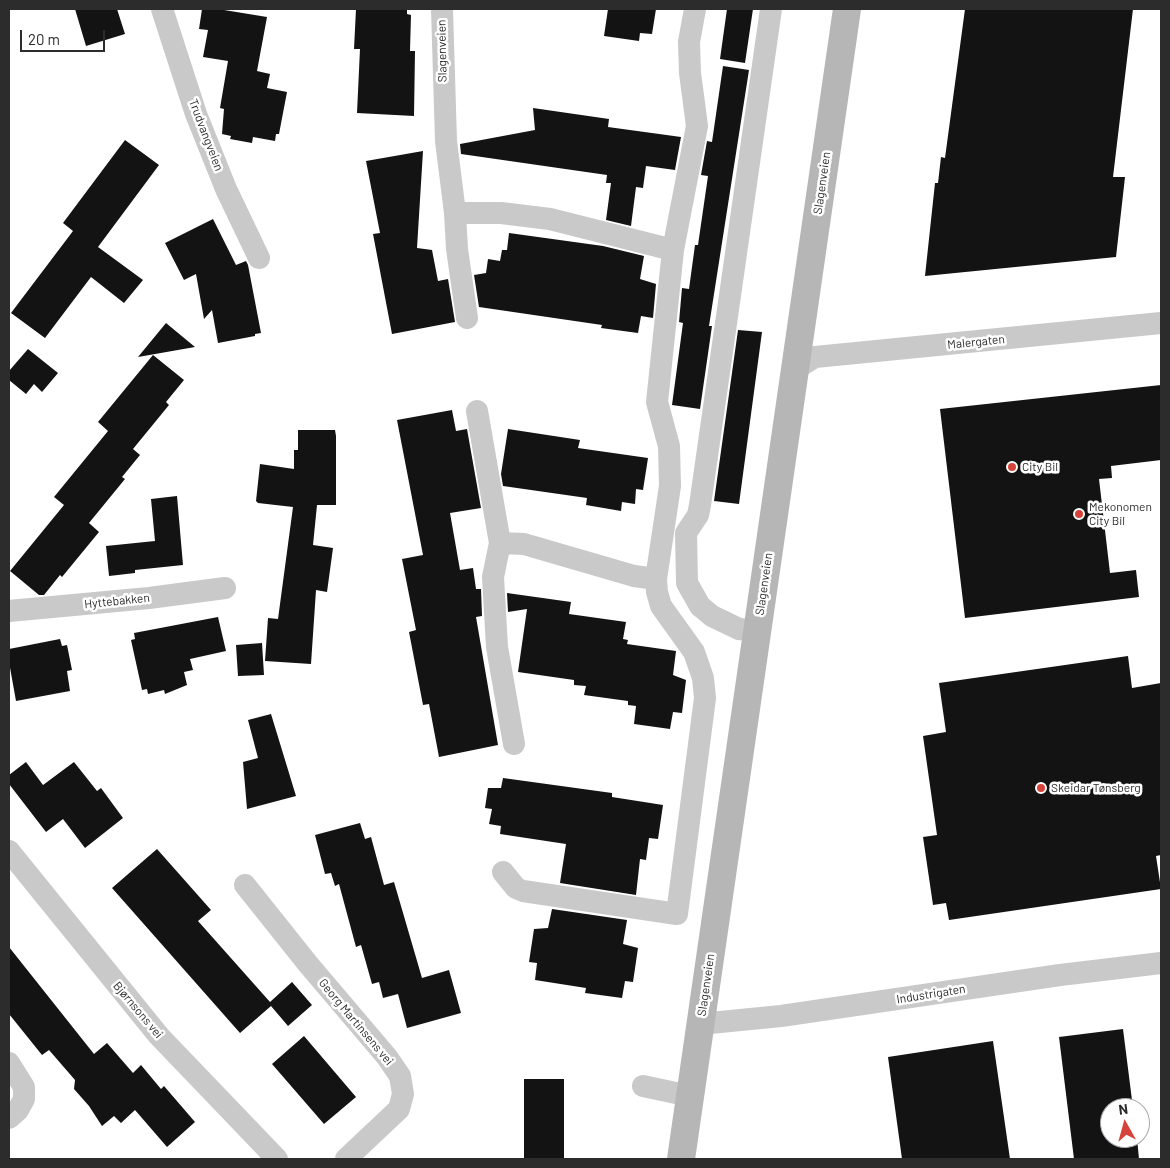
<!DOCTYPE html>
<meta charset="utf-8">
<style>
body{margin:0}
#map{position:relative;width:1170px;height:1168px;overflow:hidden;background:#fff;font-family:Barlow,sans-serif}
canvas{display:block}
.frame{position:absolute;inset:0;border:10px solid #2c2c2c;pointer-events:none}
.north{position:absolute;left:1100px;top:1098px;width:50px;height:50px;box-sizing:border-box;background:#fff;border:1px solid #ababab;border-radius:50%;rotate:353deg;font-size:14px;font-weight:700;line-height:20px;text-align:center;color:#2c2c2c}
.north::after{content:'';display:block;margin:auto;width:18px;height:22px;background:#d6433a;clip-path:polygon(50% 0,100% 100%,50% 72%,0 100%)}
.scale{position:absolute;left:20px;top:30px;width:85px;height:22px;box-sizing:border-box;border:2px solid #2c2c2c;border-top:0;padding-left:6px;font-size:15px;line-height:18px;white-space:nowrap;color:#2c2c2c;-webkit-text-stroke:4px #fff;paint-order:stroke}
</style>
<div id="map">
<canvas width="1170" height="1168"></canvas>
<div class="frame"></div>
<div class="north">N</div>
<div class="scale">20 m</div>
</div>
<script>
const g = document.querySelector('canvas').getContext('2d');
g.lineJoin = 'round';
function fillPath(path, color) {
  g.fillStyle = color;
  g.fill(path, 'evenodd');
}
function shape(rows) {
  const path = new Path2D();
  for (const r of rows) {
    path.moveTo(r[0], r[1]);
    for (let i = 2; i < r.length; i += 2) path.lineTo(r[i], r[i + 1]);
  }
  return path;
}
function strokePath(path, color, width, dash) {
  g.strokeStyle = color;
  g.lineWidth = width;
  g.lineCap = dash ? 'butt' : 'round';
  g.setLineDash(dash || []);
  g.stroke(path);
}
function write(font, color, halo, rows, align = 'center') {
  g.font = font + ' Barlow,sans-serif';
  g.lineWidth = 5;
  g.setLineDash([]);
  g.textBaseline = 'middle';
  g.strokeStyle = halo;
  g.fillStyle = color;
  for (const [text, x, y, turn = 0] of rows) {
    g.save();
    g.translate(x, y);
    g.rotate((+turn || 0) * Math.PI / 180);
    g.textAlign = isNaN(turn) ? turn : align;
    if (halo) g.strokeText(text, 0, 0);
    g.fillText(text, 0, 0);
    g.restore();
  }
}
fillPath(shape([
 [75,9,117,9,125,34,86,46],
 [202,9,218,9,267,17,257,71,270,74,267,88,287,92,279,134,276,134,275,141,253,137,252,143,230,139,231,136,222,134,224,109,220,108,228,61,203,57,208,30,199,29],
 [356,9,407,9,407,14,411,15,410,51,415,51,414,116,357,113,360,49,354,49],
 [608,9,656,9,652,34,640,33,639,41,604,36],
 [727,9,753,9,745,63,720,59],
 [965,9,1133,9,1113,177,1125,177,1116,257,925,276,935,183,938,183,941,157,945,158],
 [723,66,749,70,709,326,712,326,700,409,672,405,683,323,679,322,682,288,689,289,695,245,698,245,708,176,701,175,707,141,712,142],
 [533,108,609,119,608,127,681,137,675,170,646,166,643,188,636,187,631,226,606,220,611,183,606,183,607,175,461,154,460,144,535,130],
 [125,140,159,165,98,247,143,280,124,303,91,277,45,338,11,313,73,231,63,223],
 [423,151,417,248,432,250,438,281,448,279,455,322,392,334,373,234,380,233,366,161],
 [213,219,236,265,246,261,248,265,261,333,255,334,255,336,218,343,212,310,204,319,196,274,184,280,165,243],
 [509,233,603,246,644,256,640,279,656,284,653,318,641,316,638,333,601,328,602,325,479,307,474,275,486,273,488,259,500,261,502,250,507,250],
 [166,323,195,347,138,357],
 [738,330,762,332,739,504,714,501],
 [28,349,58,373,42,392,34,384,26,394,9,380,9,371],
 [153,355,184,380,166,402,169,405,133,449,140,455,122,477,125,479,89,523,99,532,62,577,60,575,44,595,39,595,10,571,64,505,54,497,108,431,98,422],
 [1161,385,1161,460,1111,466,1112,478,1099,479,1110,573,1136,570,1139,597,965,618,940,409],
 [452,410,456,431,467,429,481,508,450,513,460,570,473,568,476,589,481,589,482,616,476,617,498,745,439,757,429,704,423,705,409,632,416,630,402,559,423,555,397,420],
 [508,429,580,440,578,448,648,458,643,490,636,489,635,504,622,502,621,511,586,505,587,498,503,486,501,474],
 [298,430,335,430,336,436,336,505,317,505,313,545,333,548,327,592,316,590,311,664,265,661,268,618,278,619,293,507,258,503,256,501,260,464,294,469,294,450,298,450],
 [177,496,183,565,135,570,135,573,109,576,106,546,155,541,151,499],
 [507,593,571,602,569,614,626,622,623,639,628,640,627,644,676,651,673,675,686,680,682,713,673,712,670,729,634,724,636,706,628,705,628,701,584,695,586,686,574,685,574,680,518,672,527,609,508,612],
 [218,617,226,651,190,659,193,670,184,672,187,685,165,694,164,690,148,694,147,689,142,690,131,640,135,639,134,633],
 [60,639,62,646,67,645,72,670,67,671,70,691,16,701,9,662,9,649],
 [262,643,264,675,238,676,236,645],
 [1128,656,1132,688,1161,683,1161,855,1156,856,1161,889,949,920,946,903,933,905,923,837,937,835,923,736,946,732,939,683],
 [271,714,296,796,247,809,243,762,258,758,248,720],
 [26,762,43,785,74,762,97,791,101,788,123,818,85,848,63,819,46,832,9,784,9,775],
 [503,778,612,793,612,797,663,805,658,839,649,838,646,860,640,859,636,895,560,883,566,844,500,834,501,826,489,824,492,809,485,808,488,788,501,788],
 [360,823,365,839,371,837,384,885,394,882,422,978,449,970,461,1013,407,1028,398,994,383,998,379,982,372,984,361,945,356,947,339,884,335,886,331,873,325,874,315,835],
 [157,849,211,910,198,921,270,1002,292,982,312,1005,288,1026,271,1006,240,1033,112,888],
 [552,909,627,920,623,944,638,948,633,982,625,981,622,998,585,993,586,988,535,980,537,963,529,962,534,929,548,928],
 [9,947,94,1054,107,1043,133,1073,141,1065,161,1089,164,1086,195,1122,167,1147,135,1110,121,1123,114,1116,102,1126,89,1106,74,1089,75,1080,49,1050,42,1055,9,1014],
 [1123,1029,1133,1108,1110,1108,1110,1138,1137,1138,1139,1159,1074,1159,1059,1037],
 [304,1036,356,1097,324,1124,272,1064],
 [993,1041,1010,1159,902,1159,888,1057],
 [524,1079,564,1079,564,1159,524,1159]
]), '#131313');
strokePath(shape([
 [162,9,196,114,226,189,259,258],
 [442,9,446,141,455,213,457,249,467,318],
 [455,213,501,213,550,219,673,250],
 [794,370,815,357,1161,323],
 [477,411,500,543,493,577,497,647,514,744],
 [500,543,524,544,634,576,656,579],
 [9,611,149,598,225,588],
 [757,631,739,629,712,616,700,606,687,583,686,533,698,515,700,505,771,9],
 [9,851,159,1036,277,1159],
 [503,872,516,888,523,891,677,914,705,698,703,678,694,652,661,606,657,592,656,579,670,486,669,446,657,402,673,250,697,126,690,73,689,42,695,9],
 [245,885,308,964,387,1057,400,1076,403,1094,399,1109,346,1159],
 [700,1024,781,1016,1060,975,1161,963],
 [9,1063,24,1087,24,1099,18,1110,9,1118],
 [643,1086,690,1096]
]), '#c9c9c9', 22);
strokePath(shape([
 [681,1159,847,9]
]), '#b6b6b6', 28);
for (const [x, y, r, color] of [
 [1012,467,5,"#d6433a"],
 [1079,514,5,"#d6433a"],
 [1041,788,5,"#d6433a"]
]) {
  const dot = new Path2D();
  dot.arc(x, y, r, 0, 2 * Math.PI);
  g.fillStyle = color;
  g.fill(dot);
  strokePath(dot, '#fff', 2);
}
write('12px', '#2c2c2c', '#fff', [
 ["Slagenveien",442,51,-91],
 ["Trudvangveien",206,135,69],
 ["Slagenveien",822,183,-82],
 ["Malergaten",976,342,-6],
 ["Slagenveien",764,584,-82],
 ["Hyttebakken",117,601,-6],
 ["Slagenveien",706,985,-82],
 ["Industrigaten",931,994,-9],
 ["Bjørnsons vei",138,1010,50],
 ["Georg Martinsens vei",356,1022,50]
]);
write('12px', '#2c2c2c', '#fff', [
 ["City Bil",1022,467],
 ["Mekonomen",1089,507],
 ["City Bil",1089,521],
 ["Skeidar Tønsberg",1051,788]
], 'left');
</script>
